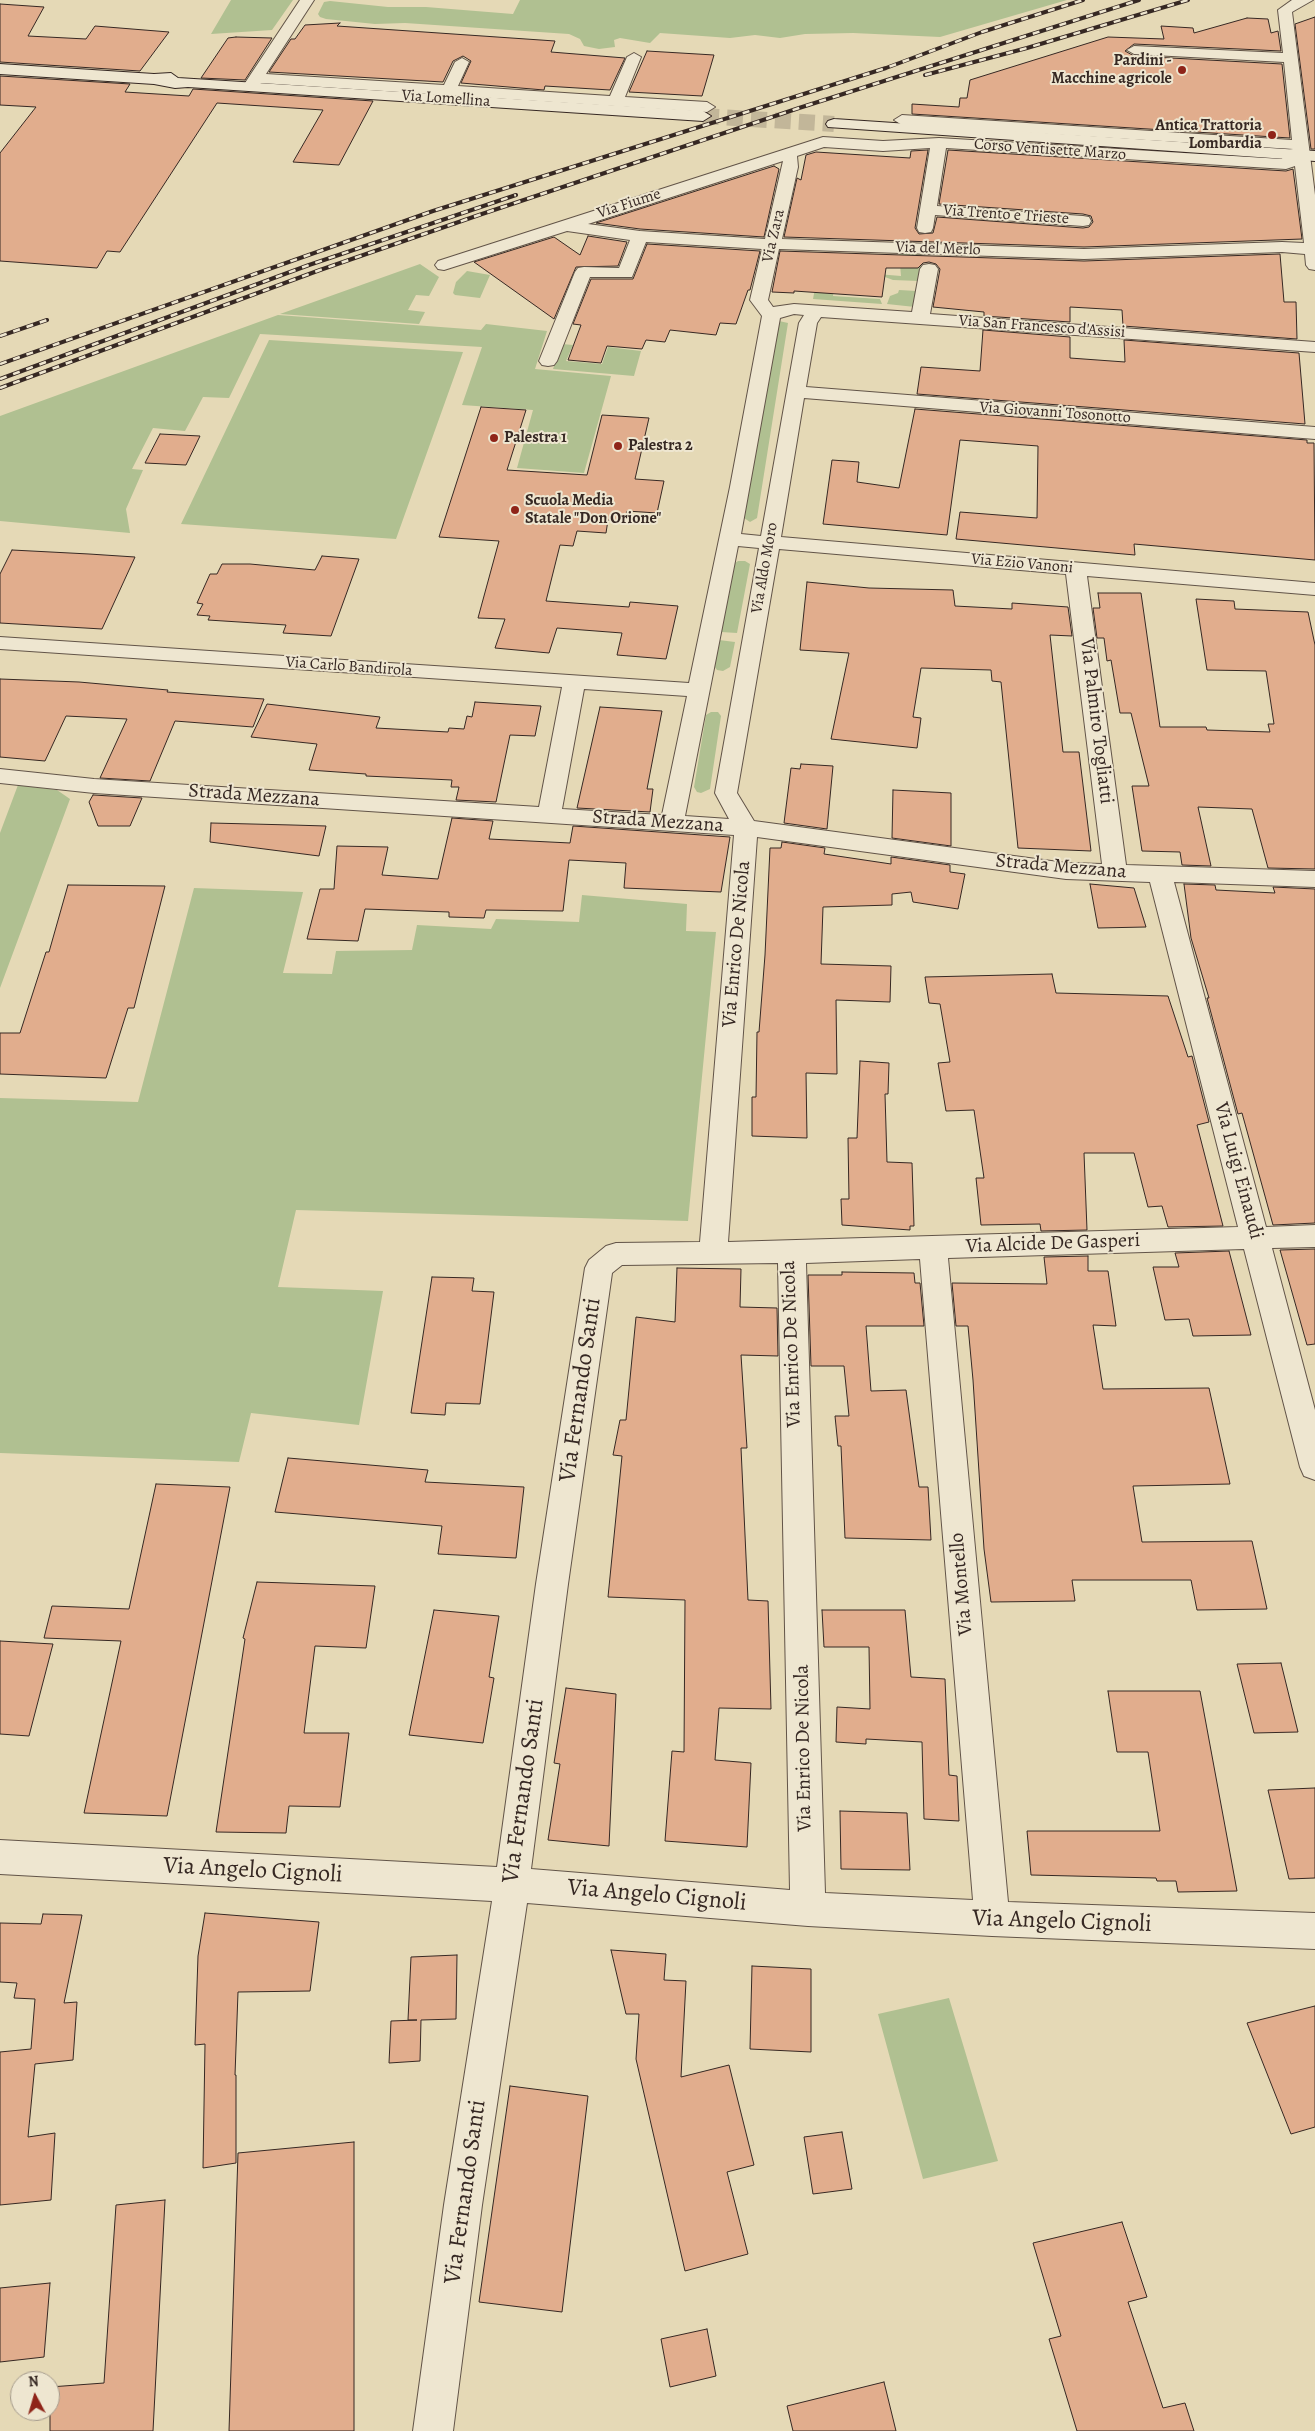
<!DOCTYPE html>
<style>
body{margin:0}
#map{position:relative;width:1315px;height:2431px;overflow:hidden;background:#e5d9b6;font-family:Alegreya,serif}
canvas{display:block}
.north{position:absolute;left:10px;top:2371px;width:50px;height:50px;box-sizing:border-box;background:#eee6d0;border:1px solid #a49a8b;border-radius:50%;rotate:354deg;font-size:14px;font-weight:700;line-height:20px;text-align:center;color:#362823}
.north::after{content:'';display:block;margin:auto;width:18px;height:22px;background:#8f2418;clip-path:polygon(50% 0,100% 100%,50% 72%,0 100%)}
</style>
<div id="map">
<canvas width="1315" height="2431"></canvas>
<div class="north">N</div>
</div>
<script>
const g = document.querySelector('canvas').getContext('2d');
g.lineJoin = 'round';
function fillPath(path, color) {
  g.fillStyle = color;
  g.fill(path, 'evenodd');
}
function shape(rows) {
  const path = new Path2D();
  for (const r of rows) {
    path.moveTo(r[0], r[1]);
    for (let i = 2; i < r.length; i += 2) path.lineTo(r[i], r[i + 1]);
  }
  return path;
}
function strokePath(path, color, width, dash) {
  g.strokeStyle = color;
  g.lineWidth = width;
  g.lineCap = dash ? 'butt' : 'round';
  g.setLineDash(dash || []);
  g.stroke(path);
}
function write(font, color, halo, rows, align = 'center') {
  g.font = font + ' Alegreya,serif';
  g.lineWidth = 4;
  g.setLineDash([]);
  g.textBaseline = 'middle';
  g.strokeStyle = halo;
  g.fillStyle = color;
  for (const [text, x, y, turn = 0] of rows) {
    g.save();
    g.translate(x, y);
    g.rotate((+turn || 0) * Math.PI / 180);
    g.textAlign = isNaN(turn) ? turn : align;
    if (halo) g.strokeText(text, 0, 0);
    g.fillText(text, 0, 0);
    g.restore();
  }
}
fillPath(shape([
 [231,0,293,0,272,30,211,34],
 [520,0,1067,0,940,37,853,33,805,34,780,38,755,35,730,38,660,33,650,43,620,38,614,40,615,47,599,49,584,46,580,39,569,34,405,23,375,24,326,19,320,17,318,14,324,2,330,1,388,7,426,7,513,14],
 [899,252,923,253,919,281,893,280,877,274,901,276],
 [420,264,439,277,429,296,416,295,408,310,425,312,419,324,280,314],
 [467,271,490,275,480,298,455,295,453,293,456,282],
 [817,278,835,279,833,296,880,299,882,304,813,299],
 [899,290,917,291,915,307,887,304,890,296,898,293],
 [278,315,481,330,486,324,547,331,535,369,611,376,584,473,517,468,533,410,462,405,482,347,260,334,229,398,203,397,185,431,153,428,132,469,143,470,126,509,130,533,0,521,0,416],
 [779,321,788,323,757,518,750,522,744,518,777,322],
 [269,340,463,352,396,539,181,524],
 [562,344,573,345,566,361,602,364,608,347,641,351,634,376,553,369],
 [738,561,745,561,750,564,737,633,721,632,735,563],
 [719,640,735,642,730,667,723,671,717,670,714,666],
 [711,712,718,712,721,716,710,789,701,793,697,792,694,787,706,715],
 [18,785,57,790,70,799,0,988,0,833],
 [194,888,303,892,283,973,332,974,336,951,412,950,417,925,491,929,496,919,579,922,582,895,687,904,686,931,716,932,688,1221,296,1210,278,1287,383,1291,359,1425,251,1413,239,1462,0,1453,0,1098,138,1102],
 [949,1998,998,2161,923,2179,878,2014]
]), '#b0c091');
const building = shape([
 [0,4,44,7,28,36,86,39,95,26,169,32,140,71,0,62,0,4],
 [1315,17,1315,149,1311,149,1295,24,1315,17],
 [1247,18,1268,19,1271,33,1278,31,1281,51,1134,44,1125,51,1134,56,1282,64,1290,138,912,114,912,104,959,107,960,98,967,98,970,80,1108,37,1164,39,1161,26,1193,28,1194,33,1247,18],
 [340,23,337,26,555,41,551,52,625,58,610,90,545,86,544,90,461,83,471,61,463,56,453,61,443,82,269,72,291,39,295,39,305,25,340,23],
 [236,37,272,38,245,80,201,78,228,38,236,37],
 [647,51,714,55,702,96,629,92,647,51],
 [0,76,130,84,125,92,189,96,193,89,373,101,339,165,293,162,323,110,217,103,120,252,107,251,97,268,0,261,0,153,36,107,0,105,0,76],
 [928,150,915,228,919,234,933,233,937,217,1083,228,1089,227,1093,222,1091,216,1083,214,939,204,948,150,1286,171,1293,169,1302,239,1084,247,784,237,797,178,801,180,806,155,816,152,910,158,911,151,928,150],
 [774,166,779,169,764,237,640,229,596,223,774,166],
 [588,236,627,242,618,266,576,267,554,319,474,262,554,237,580,255,588,236],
 [647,244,760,251,750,290,748,290,736,324,720,323,716,335,670,330,665,342,646,340,642,349,607,346,601,363,568,360,581,325,573,324,591,279,633,279,647,244],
 [780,251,1084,261,1280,254,1284,302,1296,302,1297,339,1123,326,1122,310,1070,307,1070,322,984,316,984,312,933,307,940,269,936,264,929,262,923,263,918,268,886,268,882,297,794,291,794,293,772,292,780,251],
 [983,330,1070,337,1070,358,1125,362,1124,340,1299,353,1305,424,917,394,921,367,980,371,983,330],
 [481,407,526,410,507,470,587,475,602,415,649,418,635,479,664,481,657,513,627,511,625,522,608,520,606,533,577,531,573,546,560,545,546,601,629,607,630,602,678,606,666,659,617,655,622,633,557,628,549,653,495,648,505,619,478,618,499,541,439,537,481,407],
 [915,409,1307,440,1307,443,1314,443,1315,560,1134,544,1135,555,956,539,960,512,1037,518,1038,446,960,440,947,535,823,524,832,460,859,462,857,482,899,488,915,409],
 [160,434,200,436,186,465,145,463,160,434],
 [12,550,89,554,135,557,102,629,0,623,0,574,12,550],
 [322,556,359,559,331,636,283,633,286,625,208,620,210,616,197,615,203,604,197,603,210,574,217,574,222,564,250,564,315,570,322,556],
 [807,582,869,588,953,590,955,606,1012,609,1012,603,1068,607,1072,636,1050,635,1063,752,1079,752,1091,851,1018,848,1001,682,992,681,991,670,921,668,913,717,921,718,917,748,831,739,849,653,800,650,807,582],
 [1098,593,1141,593,1160,727,1206,727,1207,730,1270,732,1268,724,1274,724,1266,671,1207,670,1196,599,1234,601,1235,609,1308,612,1315,645,1315,869,1268,868,1252,809,1198,807,1211,866,1182,865,1180,852,1142,851,1132,786,1149,786,1131,713,1120,713,1111,660,1107,661,1104,638,1097,638,1093,608,1100,608,1098,593],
 [0,679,79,682,168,690,167,692,264,699,253,727,175,721,150,781,100,778,127,719,66,716,45,761,0,757,0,679],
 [475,702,541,706,535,736,510,735,496,802,456,800,459,787,451,787,452,780,366,776,366,774,309,770,317,744,251,737,267,704,380,717,376,728,448,732,449,728,464,729,467,716,472,717,475,702],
 [600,707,662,711,647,789,653,789,650,812,577,808,600,707],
 [801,764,833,766,827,829,784,823,791,768,800,769,801,764],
 [893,790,951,793,951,846,892,838,893,790],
 [93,795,94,795,142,798,130,826,98,826,89,802,93,795],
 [452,818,493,821,489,839,570,843,573,826,730,837,721,892,624,888,626,863,569,860,563,911,486,910,484,918,449,917,449,912,365,909,358,941,307,939,320,889,334,889,337,846,388,847,382,875,438,879,452,818],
 [211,823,292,825,326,826,319,856,210,842,211,823],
 [782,842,825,848,824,854,891,864,891,857,950,865,950,872,965,874,958,909,913,902,911,892,892,894,892,905,823,907,821,964,891,966,890,1002,836,1000,837,1074,806,1073,807,1138,752,1136,752,1097,756,1097,757,1032,759,1032,765,955,770,848,781,848,782,842],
 [1090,884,1134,888,1146,927,1098,928,1090,884],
 [1184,884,1215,885,1216,890,1275,893,1273,887,1315,889,1315,1223,1273,1225,1242,1113,1238,1114,1207,998,1209,998,1191,938,1184,884],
 [68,885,165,886,134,1008,128,1008,106,1078,0,1074,0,1033,20,1033,46,952,49,952,68,885],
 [1052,974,1056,993,1168,996,1188,1057,1192,1056,1209,1122,1197,1125,1223,1226,1168,1227,1162,1206,1148,1207,1134,1153,1084,1153,1087,1230,1041,1231,1040,1224,981,1225,976,1178,984,1178,974,1110,946,1111,938,1063,950,1062,940,1004,929,1003,925,977,1052,974],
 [860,1061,889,1063,888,1094,885,1094,887,1162,912,1163,914,1226,910,1226,910,1230,842,1225,841,1199,849,1199,848,1138,857,1138,860,1061],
 [1315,1249,1315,1344,1307,1345,1280,1250,1315,1249],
 [1229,1251,1251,1335,1193,1336,1189,1319,1165,1320,1153,1267,1179,1267,1175,1253,1229,1251],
 [1088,1256,1088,1271,1108,1271,1116,1326,1093,1325,1103,1389,1209,1388,1230,1484,1133,1486,1142,1542,1252,1541,1267,1609,1197,1610,1191,1580,1072,1580,1075,1601,991,1602,984,1549,973,1380,968,1326,956,1326,952,1283,1047,1284,1044,1257,1088,1256],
 [677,1268,741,1269,740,1307,777,1308,778,1356,741,1355,747,1448,741,1448,748,1600,768,1601,771,1709,719,1708,715,1760,751,1763,747,1847,665,1841,672,1751,684,1752,685,1600,608,1597,622,1456,613,1455,620,1420,626,1420,636,1317,675,1322,677,1268],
 [842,1272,914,1273,915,1283,920,1283,924,1326,866,1326,871,1391,906,1390,919,1487,928,1487,931,1540,845,1538,841,1446,838,1446,835,1416,849,1416,844,1366,811,1366,808,1275,842,1275,842,1272],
 [432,1277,474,1278,472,1291,494,1292,480,1404,446,1403,445,1415,411,1413,432,1277],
 [288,1458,428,1470,425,1482,524,1487,516,1558,438,1554,442,1526,275,1512,288,1458],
 [156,1484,230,1487,167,1816,84,1813,121,1641,44,1638,52,1606,129,1609,156,1484],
 [257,1582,375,1586,366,1648,315,1646,304,1733,349,1733,340,1807,289,1806,286,1833,216,1832,245,1639,243,1638,257,1582],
 [434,1610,499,1616,489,1677,494,1678,483,1743,409,1735,434,1610],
 [822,1610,905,1610,911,1677,945,1679,949,1775,957,1776,959,1821,924,1819,922,1742,866,1739,866,1744,836,1742,837,1707,870,1709,869,1647,824,1647,822,1610],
 [0,1641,53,1644,29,1736,0,1734,0,1641],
 [1281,1663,1298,1732,1254,1733,1237,1664,1281,1663],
 [566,1688,616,1694,609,1846,548,1840,560,1764,554,1763,566,1688],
 [1108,1691,1200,1691,1237,1891,1178,1892,1176,1881,1157,1881,1156,1878,1031,1875,1027,1831,1160,1831,1148,1752,1117,1752,1108,1691],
 [1315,1788,1315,1878,1289,1879,1268,1790,1315,1788],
 [840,1811,907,1813,910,1870,841,1869,840,1811],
 [205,1913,319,1922,310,1991,238,1992,235,2075,236,2075,236,2163,203,2168,205,2044,195,2045,198,1956,205,1913],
 [43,1914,82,1915,64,2003,77,2002,73,2060,35,2064,28,2137,55,2133,51,2200,0,2205,0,2052,31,2049,35,1999,14,1998,17,1983,0,1982,0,1923,41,1924,43,1914],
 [611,1950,666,1954,664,1980,686,1981,681,2077,729,2065,754,2165,727,2172,748,2254,685,2271,636,2059,639,2014,626,2014,611,1950],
 [457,1955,456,2019,421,2020,420,2061,389,2063,391,2021,417,2020,408,2020,411,1957,457,1955],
 [752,1966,811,1969,811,2052,750,2049,752,1966],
 [1315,2006,1315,2127,1291,2134,1247,2023,1315,2006],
 [510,2086,588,2096,562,2312,479,2302,510,2086],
 [842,2132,852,2189,813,2194,804,2137,842,2132],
 [354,2142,354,2431,229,2431,238,2153,354,2142],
 [165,2200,153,2431,50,2431,50,2387,104,2383,116,2205,165,2200],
 [1122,2222,1147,2297,1128,2302,1163,2408,1185,2403,1194,2431,1077,2431,1049,2339,1061,2336,1033,2243,1122,2222],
 [50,2283,44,2357,0,2362,0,2288,50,2283],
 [707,2329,716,2376,670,2387,661,2339,707,2329],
 [884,2382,896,2431,793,2431,787,2406,884,2382]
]);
fillPath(building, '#e1ad8d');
strokePath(building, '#362823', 1);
strokePath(shape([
 [703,116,834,124]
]), '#c2b699', 16, [16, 8]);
const minor = shape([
 [300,0,314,0,266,74,444,85,455,62,462,58,469,62,458,86,610,96,627,57,634,53,641,57,625,97,707,102,715,107,707,112,261,83,256,89,246,89,243,86,300,0],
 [1292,0,1313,0,1292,12,1315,195,1315,270,1309,269,1306,265,1305,254,1282,252,1084,259,779,249,768,300,773,307,794,304,912,312,920,269,923,265,929,264,935,265,938,269,930,314,1315,342,1315,352,821,317,817,323,806,387,1315,427,1315,439,804,398,781,537,1315,583,1315,595,1087,576,1126,865,1315,871,1315,887,1174,882,1266,1227,1315,1225,1315,1247,1272,1248,1315,1410,1315,1480,1304,1476,1300,1467,1244,1249,948,1258,1008,1902,1315,1913,1315,1949,992,1936,808,1926,527,1903,482,2205,453,2431,413,2431,444,2205,492,1901,0,1874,0,1840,497,1867,536,1584,585,1268,589,1260,606,1246,616,1243,700,1242,734,835,94,793,0,783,0,769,94,779,539,807,562,687,0,649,0,637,689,683,730,487,762,316,750,300,762,249,646,242,632,277,590,277,557,361,554,365,548,366,542,365,539,361,575,272,578,268,584,267,619,268,630,240,567,231,444,270,438,269,435,265,438,261,823,137,883,141,939,138,1282,159,1285,151,1293,149,902,125,894,120,902,115,1292,140,1284,62,1134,54,1127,50,1134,46,1283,53,1278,10,1292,0],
 [824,147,883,151,930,148,917,228,919,232,925,233,931,232,933,228,935,215,1083,226,1089,225,1091,221,1089,217,1083,216,937,206,946,148,1286,169,1295,166,1304,243,1282,242,1084,249,782,239,798,167,797,156,824,147],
 [783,161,765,239,640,231,588,224,783,161],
 [794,314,804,315,799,323,761,536,741,534,780,318,794,314],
 [738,546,759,548,715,793,729,819,685,816,738,546],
 [779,549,1066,574,1102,864,1066,863,754,821,737,793,779,549],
 [584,689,687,696,662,815,562,809,584,689],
 [757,837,1066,879,1150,882,1238,1227,728,1242,757,837],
 [920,1259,973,1900,825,1893,806,1263,920,1259],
 [778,1263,790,1890,531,1869,568,1584,612,1273,622,1265,778,1263]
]);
const secondary = shape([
 [0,64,154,74,171,73,178,78,703,111,711,116,703,121,188,87,175,88,154,84,0,74,0,64],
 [834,119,1315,151,1315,161,828,127,826,124,828,121,834,119]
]);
strokePath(minor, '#625448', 2);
strokePath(secondary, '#362823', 2);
fillPath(minor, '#eee6d0');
fillPath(secondary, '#eee6d0');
const rail = shape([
 [925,75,1027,48,1188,0],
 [0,336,47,320],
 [0,364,433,211,886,68,982,32,1083,0],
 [0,379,309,265,516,195],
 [0,388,320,270,479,215,799,108,1139,0]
]);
strokePath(rail, '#362823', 4);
strokePath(rail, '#eee6d0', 2.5, [7]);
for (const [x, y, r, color] of [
 [1182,70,5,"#8f2418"],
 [1272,135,5,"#8f2418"],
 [494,438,5,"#8f2418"],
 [618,446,5,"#8f2418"],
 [515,510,5,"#8f2418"]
]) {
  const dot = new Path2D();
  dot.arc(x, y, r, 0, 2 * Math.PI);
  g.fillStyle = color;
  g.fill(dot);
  strokePath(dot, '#eee6d0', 2);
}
write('bold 16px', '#362823', '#eee6d0', [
 ["Pardini -",1172,61,"right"],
 ["Macchine agricole",1172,79,"right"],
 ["Antica Trattoria",1262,126,"right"],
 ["Lombardia",1262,144,"right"],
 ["Palestra 1",504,438],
 ["Palestra 2",628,446],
 ["Scuola Media",525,501],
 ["Statale \"Don Orione\"",525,519]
], 'left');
write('16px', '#362823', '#eee6d0', [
 ["Via Lomellina",446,99,4],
 ["Corso Ventisette Marzo",1050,150,4],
 ["Via Fiume",629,204,-18],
 ["Via Trento e Trieste",1006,215,4],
 ["Via Zara",774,236,-77],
 ["Via del Merlo",938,249,2],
 ["Via San Francesco d'Assisi",1042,327,4],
 ["Via Giovanni Tosonotto",1055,413,4],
 ["Via Ezio Vanoni",1022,564,5],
 ["Via Aldo Moro",765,568,-80],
 ["Via Carlo Bandirola",349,667,4]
]);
write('20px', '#362823', '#eee6d0', [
 ["Via Palmiro Togliatti",1096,721,83],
 ["Strada Mezzana",254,796,4],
 ["Strada Mezzana",658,822,4],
 ["Strada Mezzana",1061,867,5],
 ["Via Enrico De Nicola",737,944,-85],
 ["Via Luigi Einaudi",1238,1171,75],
 ["Via Alcide De Gasperi",1053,1244,-2],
 ["Via Enrico De Nicola",792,1344,-92],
 ["Via Montello",962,1584,-95],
 ["Via Enrico De Nicola",804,1748,-91]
]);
write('24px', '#362823', '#eee6d0', [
 ["Via Fernando Santi",581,1390,-82],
 ["Via Fernando Santi",524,1791,-82],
 ["Via Angelo Cignoli",253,1871,3],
 ["Via Angelo Cignoli",657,1896,5],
 ["Via Angelo Cignoli",1062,1922,2],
 ["Via Fernando Santi",466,2192,-82]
]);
</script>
